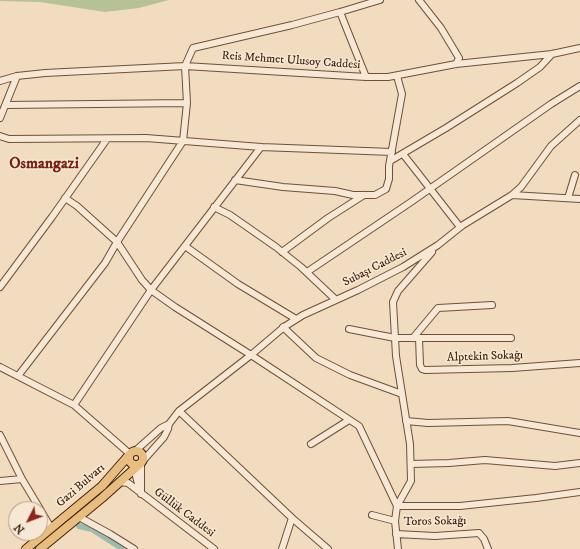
<!DOCTYPE html>
<meta charset="utf-8">
<style>
body{margin:0}
#map{position:relative;width:580px;height:549px;overflow:hidden;background:#f1dcbf;font-family:"IM FELL DW Pica",serif}
canvas{display:block}
.north{position:absolute;left:8px;top:501px;width:40px;height:40px;box-sizing:border-box;background:#f6e8d5;border:1px solid #ae9985;border-radius:50%;rotate:228deg;font-size:11px;font-weight:700;line-height:16px;text-align:center;color:#42220e}
.north::after{content:'';display:block;margin:auto;width:14px;height:18px;background:#8f2418;clip-path:polygon(50% 0,100% 100%,50% 72%,0 100%)}
</style>
<div id="map">
<canvas width="580" height="549"></canvas>
<div class="north">N</div>
</div>
<script>
const g = document.querySelector('canvas').getContext('2d');
g.lineJoin = 'round';
function fillPath(path, color) {
  g.fillStyle = color;
  g.fill(path, 'evenodd');
}
function shape(rows) {
  const path = new Path2D();
  for (const r of rows) {
    if (r.length === 3) {
      path.moveTo(r[0] + r[2], r[1]);
      path.arc(r[0], r[1], r[2], 0, 2 * Math.PI);
      continue;
    }
    path.moveTo(r[0], r[1]);
    for (let i = 2; i < r.length; i += 2) path.lineTo(r[i], r[i + 1]);
  }
  return path;
}
function strokePath(path, color, width, dash) {
  g.strokeStyle = color;
  g.lineWidth = width;
  g.lineCap = dash ? 'butt' : 'round';
  g.setLineDash(dash || []);
  g.stroke(path);
}
function write(font, color, halo, rows, align = 'center') {
  g.font = font + ' "IM FELL DW Pica",serif';
  g.lineWidth = 3;
  g.setLineDash([]);
  g.textBaseline = 'middle';
  g.strokeStyle = halo;
  g.fillStyle = color;
  for (const [text, x, y, turn = 0] of rows) {
    g.save();
    g.translate(x, y);
    g.rotate((+turn || 0) * Math.PI / 180);
    g.textAlign = isNaN(turn) ? turn : align;
    if (halo) g.strokeText(text, 0, 0);
    g.fillText(text, 0, 0);
    g.restore();
  }
}
fillPath(shape([
 [0,0,169,0,139,8,105,12,40,2,0,1]
]), '#b6c195');
strokePath(shape([
 [79,526,92,529,123,549]
]), '#9bbcaf', 6);
const minor = shape([
 [419,0,441,28,459,58,456,64],
 [340,12,366,77],
 [0,81,17,76,45,73,185,66,366,77,388,77,456,64,552,54,580,48],
 [6,105,187,103],
 [0,118,17,76],
 [0,136,9,139,146,138,261,147,392,152],
 [403,154,460,227],
 [390,161,446,128,517,83,540,67,552,54],
 [235,180,283,187,335,191,353,195,375,195,386,189,389,179,389,166,402,94,397,76],
 [512,195,580,199],
 [65,198,77,206,117,242,142,280,151,290,175,307,251,355,359,426,397,506,460,506,536,498,580,492],
 [568,198,575,175],
 [214,207,230,215,276,247,301,267,336,300],
 [185,246,238,284,296,319],
 [282,252,328,218,364,195],
 [307,272,411,202,551,104,580,86],
 [0,287,52,217,107,139],
 [283,327,316,358,350,375,402,394],
 [349,329,395,338,511,338],
 [413,338,438,308,492,305],
 [419,338,420,365,422,369,425,370,512,368,580,363],
 [0,367,74,405,130,454],
 [18,376,105,263,117,242,183,141,187,103,185,66,193,48,292,25,340,12,380,0],
 [74,405,151,290,261,147],
 [179,411,292,518,328,549],
 [406,421,428,423,508,421,580,433],
 [0,435,22,479,40,509],
 [311,444,349,420],
 [134,452,161,428,169,424,179,411,251,355,284,327,303,315,358,290,403,267,438,245,463,225,512,195,521,187,551,146,580,120],
 [133,464,139,488],
 [411,464,449,463,485,460,555,466,580,463],
 [0,481,22,479],
 [119,482,128,483,214,549],
 [141,494,141,463,164,437,168,429,169,424],
 [40,509,51,528],
 [372,515,395,521],
 [79,517,110,534,134,549],
 [396,534,435,536,479,533,484,539,488,549],
 [282,549,292,518],
 [398,549,395,521,397,506,411,481,410,444,396,356,393,302,398,291,432,252]
]);
const major = shape([
 [136,458,7],
 [26,549,102,486,130,454],
 [40,549,102,498,141,463]
]);
strokePath(minor, '#6e503a', 8);
strokePath(major, '#42220e', 10);
strokePath(minor, '#f6e8d5', 6);
strokePath(major, '#e8be80', 8);
write('12px', '#42220e', '#f6e8d5', [
 ["Reis Mehmet Ulusoy Caddesi",291,61,4],
 ["Subaşı Caddesi",375,268,-27],
 ["Alptekin Sokağı",485,357,-2],
 ["Gazi Bulvarı",81,486,-41],
 ["Güllük Caddesi",184,513,37],
 ["Toros Sokağı",435,522,-1]
]);
write('bold 16px', '#7a1f14', '#f6e8d5', [
 ["Osmangazi",44,165]
]);
</script>
